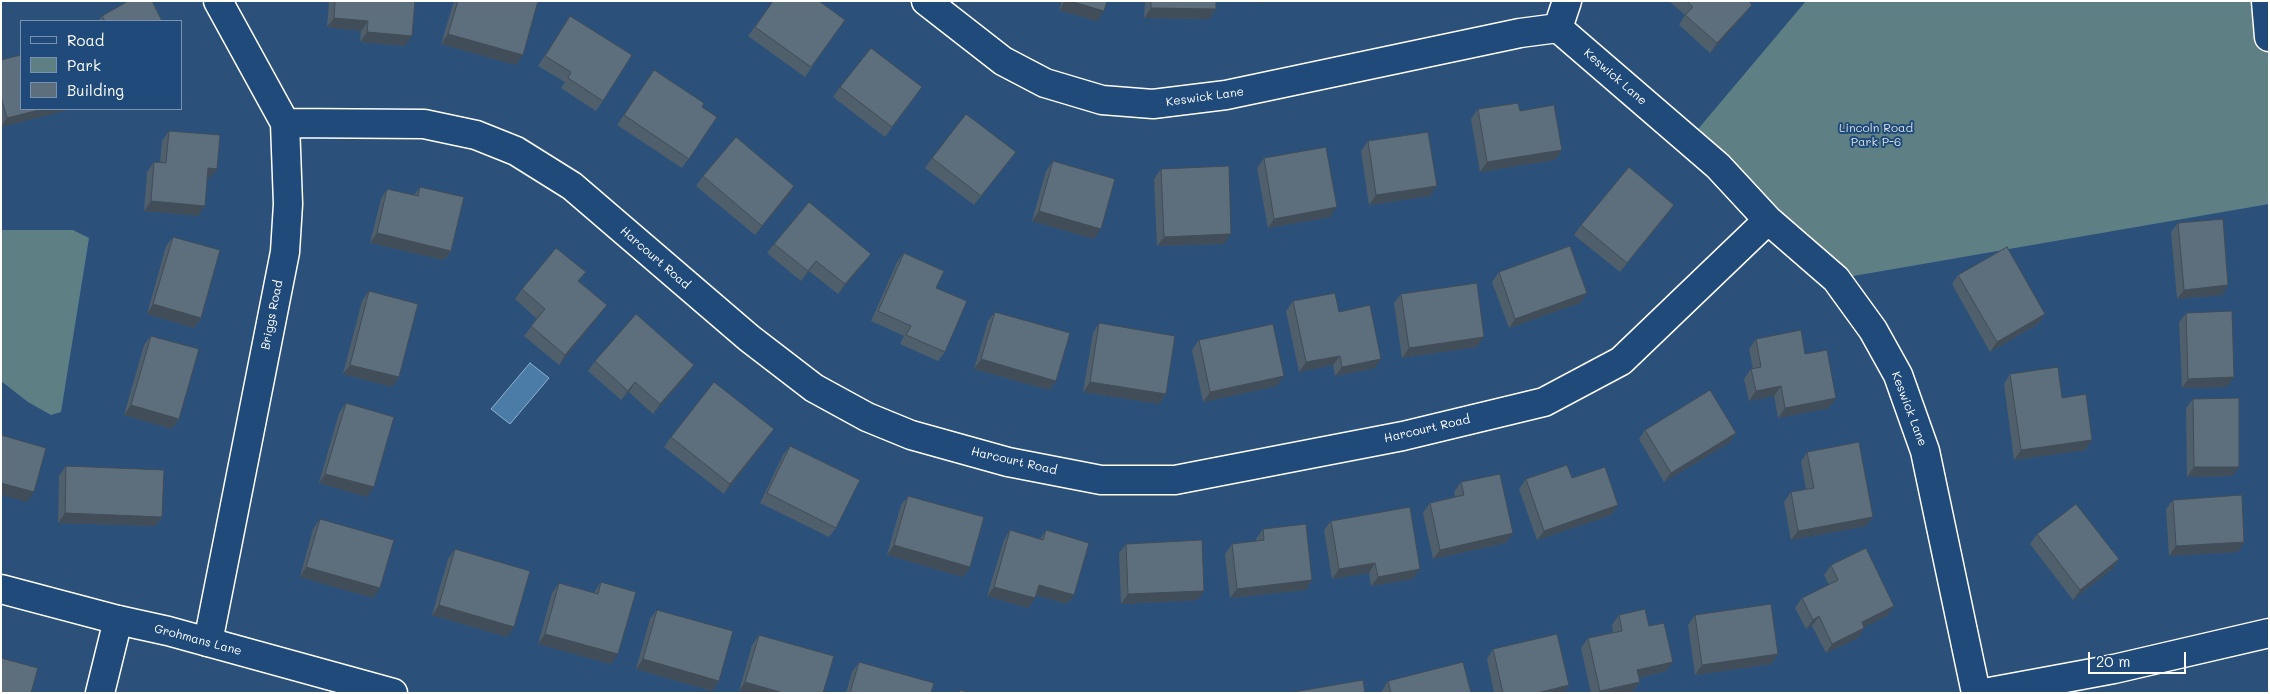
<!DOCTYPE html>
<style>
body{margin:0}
#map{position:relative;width:2270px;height:694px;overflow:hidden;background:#2b517b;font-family:Mali,sans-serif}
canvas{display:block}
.frame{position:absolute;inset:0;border:2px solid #fff;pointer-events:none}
.legend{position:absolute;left:20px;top:20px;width:162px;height:90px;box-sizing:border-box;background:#1f4a7a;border:1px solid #7992af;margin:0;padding:6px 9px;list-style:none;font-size:15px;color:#fff}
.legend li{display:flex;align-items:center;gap:10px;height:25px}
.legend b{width:25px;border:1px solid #7992af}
.scale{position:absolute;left:2088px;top:652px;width:98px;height:22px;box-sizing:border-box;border:2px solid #fff;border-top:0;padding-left:6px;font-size:15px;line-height:18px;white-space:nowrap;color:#fff;-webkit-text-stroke:4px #1f4a7a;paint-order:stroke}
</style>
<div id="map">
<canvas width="2270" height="694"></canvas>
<div class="frame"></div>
<ul class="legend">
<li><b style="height:6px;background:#1f4a7a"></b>Road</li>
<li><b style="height:14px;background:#5e8084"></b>Park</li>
<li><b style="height:14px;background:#5d6e7d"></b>Building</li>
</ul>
<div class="scale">20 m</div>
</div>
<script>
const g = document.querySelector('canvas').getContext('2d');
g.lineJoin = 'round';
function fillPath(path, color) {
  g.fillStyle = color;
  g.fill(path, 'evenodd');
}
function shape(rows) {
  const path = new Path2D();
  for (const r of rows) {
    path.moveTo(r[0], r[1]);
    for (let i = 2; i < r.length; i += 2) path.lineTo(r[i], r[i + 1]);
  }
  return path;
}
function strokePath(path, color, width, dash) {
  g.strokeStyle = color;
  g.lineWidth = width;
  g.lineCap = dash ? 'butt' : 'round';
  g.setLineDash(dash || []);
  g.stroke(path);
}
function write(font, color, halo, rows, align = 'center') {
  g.font = font + ' Mali,sans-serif';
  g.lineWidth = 4;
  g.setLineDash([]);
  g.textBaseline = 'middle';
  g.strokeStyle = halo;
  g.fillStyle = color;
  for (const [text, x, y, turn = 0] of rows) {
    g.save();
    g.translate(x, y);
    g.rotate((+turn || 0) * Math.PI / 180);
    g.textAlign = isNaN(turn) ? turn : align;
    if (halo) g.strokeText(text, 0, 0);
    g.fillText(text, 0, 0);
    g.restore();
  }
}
fillPath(shape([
 [1806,1,2266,1,2269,37,2269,204,1836,279,1688,141],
 [1,230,73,230,89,238,61,412,51,415,28,402,1,381]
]), '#5e8084');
const water = shape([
 [530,363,549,378,510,424,491,409,530,363]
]);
fillPath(water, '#4a7ca7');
strokePath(water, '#92b0ca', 1);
const minor = shape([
 [926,1,1003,61,1045,83,1102,100,1153,104,1226,95,1520,33,1558,28,1718,166,1768,220,1836,279,1873,330,1898,375,1925,451,1976,693],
 [2266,1,2269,37],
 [1558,28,1567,1],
 [285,123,424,124,476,135,516,151,572,186,749,338,814,388,867,417,911,435,1008,462,1101,480,1175,480,1403,436,1544,402,1621,361,1768,220],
 [208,642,285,252,288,204,285,123,218,1],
 [100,693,118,620]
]);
const tertiary = shape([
 [1,589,118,620,168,631,393,693],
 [1984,693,2114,669,2269,633]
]);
strokePath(minor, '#fff', 31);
strokePath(tertiary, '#fff', 31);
strokePath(shape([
 [2199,2,2199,1]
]), '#fff', 3, [4, 4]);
strokePath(minor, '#1f4a7a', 28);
strokePath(tertiary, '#1f4a7a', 28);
fillPath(shape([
 [329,1,415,1,405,46,360,42,361,31,327,27],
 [454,1,538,1,516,65,441,44],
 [773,1,845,20,805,77,748,36],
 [1062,1,1107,1,1097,21,1059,10],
 [1145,1,1216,1,1216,9,1209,19,1144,18],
 [1669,1,1749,1,1752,5,1745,14,1710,53,1679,25,1685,15],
 [102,16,162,21,98,21],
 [570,16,603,101,596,111,561,88,565,82,538,66],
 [1,60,71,109,1,127],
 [654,70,702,107,717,117,682,168,617,125],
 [840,87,915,97,885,137,833,97],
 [1478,109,1555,160,1480,172,1471,119],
 [169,131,217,169,210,178,207,178,205,206,198,216,144,211,147,172,154,162,160,163,162,141],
 [1368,141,1430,196,1369,205,1361,151],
 [932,158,1009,161,974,205,925,168],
 [1264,158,1330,217,1268,228,1257,168],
 [1053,161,1094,239,1032,221,1046,171],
 [1161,169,1224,244,1157,246,1154,179],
 [703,176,794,186,788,196,755,235,696,186],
 [420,187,451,251,444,260,370,243,381,199,387,189,414,195],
 [1674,205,1667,215,1620,272,1574,235,1581,225],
 [2178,223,2228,285,2222,295,2177,299,2171,232],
 [173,237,201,318,194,328,147,314,166,246],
 [774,244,864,263,838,294,809,271,801,281,767,253],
 [904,253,936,288,945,352,938,361,900,344,904,336,871,321,897,262],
 [1499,272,1587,293,1580,303,1509,328,1492,282],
 [1958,275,2045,314,2038,324,1990,352,1952,284],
 [579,281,607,305,600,314,559,365,524,336,537,319,515,299,522,289],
 [369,291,392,387,343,374,362,301],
 [1401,294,1477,347,1402,358,1394,303],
 [1293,301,1339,312,1375,368,1335,376,1333,365,1299,372,1286,311],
 [995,312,1056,381,1049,390,974,369,988,321],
 [2186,313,2227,387,2182,388,2179,322],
 [1099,323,1166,394,1159,404,1083,392,1093,333],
 [151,336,179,419,172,429,124,415,144,345],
 [1756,339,1805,354,1829,408,1778,418,1774,396,1749,401,1744,379,1751,369,1753,369,1749,349],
 [1199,340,1277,386,1203,402,1192,350],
 [595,361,687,375,653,414,629,392,621,400,588,371],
 [2010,374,2092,440,2085,450,2014,460,2004,384],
 [2193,399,2239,467,2232,476,2187,477,2186,408],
 [346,403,367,497,319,483,339,413],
 [1645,430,1736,433,1729,443,1664,482,1639,439],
 [671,437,767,439,724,494,664,447],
 [790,446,836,528,829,537,760,503,783,455],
 [1807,452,1866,526,1791,540,1784,502,1791,492,1806,489,1801,462],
 [66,466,162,517,155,526,58,523,59,476],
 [1572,478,1618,505,1611,515,1537,540,1519,489,1526,479],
 [1461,482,1513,533,1506,543,1433,559,1423,513,1430,503,1455,497,1454,492],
 [908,496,970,567,963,577,887,555,901,505],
 [2173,500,2244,542,2238,552,2169,556,2166,509],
 [320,519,373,598,300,577,313,529],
 [1331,521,1413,579,1371,586,1369,573,1332,579,1324,530],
 [1263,529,1306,590,1230,598,1225,554,1232,544,1256,541,1256,539],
 [1010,530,1040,539,1046,530,1074,595,1067,604,1035,595,1028,608,987,596,1004,540],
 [2037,534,2119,559,2112,569,2073,600,2030,544],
 [1126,544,1197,600,1121,604,1119,553],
 [455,549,507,637,432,615,448,559],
 [1831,565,1887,616,1864,627,1858,638,1826,653,1812,626,1806,629,1795,608,1802,598,1829,585,1824,575],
 [601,582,611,664,538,644,552,593,559,583,594,593],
 [657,610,719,681,712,691,636,669,650,619],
 [1619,615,1649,626,1666,671,1639,678,1640,682,1633,691,1627,693,1591,693,1581,648,1588,638,1613,632,1612,625],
 [1695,615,1778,654,1771,664,1695,675,1688,625],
 [759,635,823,693,743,693,739,691,752,645],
 [1493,649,1569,685,1564,693,1494,693,1487,659],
 [859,662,931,693,846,693,852,672],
 [1388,681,1471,693,1382,693,1382,691]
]), '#505f6c');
fillPath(shape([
 [1065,1,1070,1,1104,11,1097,21,1059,10],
 [1260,1,1268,1,1259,4],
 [1752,5,1745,14,1710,53,1717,43],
 [1151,8,1216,9,1209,19,1144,18],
 [334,18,368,21,361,31,327,27],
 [367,32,412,36,405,46,360,42],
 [448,34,523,55,516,65,441,44],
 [43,109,72,109,1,127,1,126,7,118],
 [1562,150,1555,160,1480,172,1487,162],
 [208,168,217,169,210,178,201,178],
 [794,186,788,196,755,235,762,226],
 [1437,186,1430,196,1369,205,1376,195],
 [151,201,205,206,198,216,144,211],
 [1674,205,1667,215,1620,272,1627,263],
 [1337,207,1330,217,1268,228,1274,219],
 [1039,211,1101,229,1094,239,1032,221],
 [377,233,451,251,444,260,370,243],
 [1231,234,1224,244,1157,246,1164,237],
 [871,254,864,263,838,294,845,284],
 [816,261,809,271,801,281,808,271],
 [2228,285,2222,295,2177,299,2184,290],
 [1587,293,1580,303,1509,328,1515,319],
 [153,304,201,318,194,328,147,314],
 [607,305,600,314,559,365,565,355],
 [2045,314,2038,324,1990,352,1997,342],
 [1484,337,1477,347,1402,358,1409,348],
 [1340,356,1333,365,1299,372,1306,362],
 [981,359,1056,381,1049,390,974,369],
 [1381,359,1375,368,1335,376,1342,367],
 [350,365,399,377,392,387,343,374],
 [694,365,687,375,653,414,660,404],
 [1284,376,1277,386,1203,402,1210,392],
 [2234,377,2227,387,2182,388,2188,379],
 [635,382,629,392,621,400],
 [1090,382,1166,394,1159,404,1083,392],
 [1781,386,1774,396,1749,401,1756,391],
 [1836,398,1829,408,1778,418,1785,408],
 [131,405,179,419,172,429,124,415],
 [774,429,767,439,724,494,730,484],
 [1736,433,1729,443,1664,482,1671,473],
 [2092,440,2085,450,2014,460,2021,450],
 [2194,467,2239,467,2232,476,2187,477],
 [325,474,374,487,367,497,319,483],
 [1,483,34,492,27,502,1,495],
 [1618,505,1611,515,1537,540,1544,531],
 [65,513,162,517,155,526,58,523],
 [1873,517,1866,526,1791,540,1798,531],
 [1513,533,1506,543,1433,559,1440,550],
 [2244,542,2238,552,2169,556,2176,546],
 [894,545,970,567,963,577,887,555],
 [2119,559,2112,569,2073,600,2080,590],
 [1375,563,1369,573,1332,579,1339,569],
 [306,567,380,588,373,598,300,577],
 [1420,569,1413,579,1371,586,1378,577],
 [1312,580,1306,590,1230,598,1237,589],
 [1039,585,1074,595,1067,604,1032,594],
 [994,587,1035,598,1028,608,987,596],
 [1204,591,1197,600,1121,604,1128,594],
 [439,605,514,627,507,637,432,615],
 [1894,606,1887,616,1855,632,1862,622],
 [1819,616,1812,626,1806,629,1813,620],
 [1864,628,1858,638,1826,653,1832,644],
 [545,634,618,654,611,664,538,644],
 [1778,654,1771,664,1695,675,1702,665],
 [643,659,719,681,712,691,636,669],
 [1673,662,1666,671,1630,680,1637,670],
 [745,682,780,692,779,693,743,693,739,691],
 [1640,682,1633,691,1627,693,1598,693,1600,691],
 [1569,685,1564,693,1537,693]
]), '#414d58');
const building = shape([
 [128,1,152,1,162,21,105,21,102,16,128,1],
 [335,1,415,1,412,36,367,32,368,21,334,18,335,1],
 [458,1,538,1,523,55,448,34,458,1],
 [773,1,819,1,845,20,811,67,755,27,773,1],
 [1070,1,1107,1,1104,11,1070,1],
 [1151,1,1216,1,1216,9,1151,8,1151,1],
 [1687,1,1749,1,1752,5,1717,43,1685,15,1693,7,1687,1],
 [570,16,632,55,603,101,568,78,571,72,545,56,570,16],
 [871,48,922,87,892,127,840,87,871,48],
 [21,55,21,109,43,109,7,118,1,97,1,60,21,55],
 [654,70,704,103,702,107,717,117,689,159,624,115,654,70],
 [1518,103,1520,111,1554,105,1562,150,1487,162,1478,109,1518,103],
 [966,114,1016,152,981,196,932,158,966,114],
 [169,131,220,135,217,169,208,168,205,206,151,201,154,162,166,163,169,131],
 [1428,132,1437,186,1376,195,1368,141,1428,132],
 [736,137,794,186,762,226,703,176,736,137],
 [1326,147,1337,207,1274,219,1264,158,1326,147],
 [1053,161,1115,179,1101,229,1039,211,1053,161],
 [1229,166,1231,234,1164,237,1161,169,1229,166],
 [1629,167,1674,205,1627,263,1581,225,1629,167],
 [420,187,464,197,451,251,377,233,387,189,418,196,420,187],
 [809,202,871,254,845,284,816,261,808,271,774,244,809,202],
 [2223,219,2228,285,2184,290,2178,223,2223,219],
 [173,237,220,250,201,318,153,304,173,237],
 [1570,246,1587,293,1515,319,1499,272,1570,246],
 [2007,247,2045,314,1997,342,1958,275,2007,247],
 [556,248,586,272,578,281,607,305,565,355,531,326,545,309,522,289,556,248],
 [904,253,944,271,936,288,967,301,945,352,906,335,911,326,878,311,904,253],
 [1477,283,1484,337,1409,348,1401,294,1477,283],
 [369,291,418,304,399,377,350,365,369,291],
 [1335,293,1339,312,1370,305,1381,359,1342,367,1340,356,1306,362,1293,301,1335,293],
 [2232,311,2234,377,2188,379,2186,313,2232,311],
 [995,312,1070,333,1056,381,981,359,995,312],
 [636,314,694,365,660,404,635,382,628,391,595,361,636,314],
 [1099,323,1175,336,1166,394,1090,382,1099,323],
 [1273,324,1284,376,1210,392,1199,340,1273,324],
 [1801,330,1805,354,1827,350,1836,398,1785,408,1781,386,1756,391,1751,369,1761,367,1756,339,1801,330],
 [151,336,199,349,179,419,131,405,151,336],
 [2058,367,2062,398,2086,394,2092,440,2021,450,2010,374,2058,367],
 [714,382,774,429,730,484,671,437,714,382],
 [1710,390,1736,433,1671,473,1645,430,1710,390],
 [2239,398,2239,467,2194,467,2193,399,2239,398],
 [346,403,394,417,374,487,325,474,346,403],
 [1,435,46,448,34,492,1,483,1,435],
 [1859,442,1873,517,1798,531,1791,492,1814,488,1807,452,1859,442],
 [790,446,860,480,836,528,767,493,790,446],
 [1567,465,1572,478,1605,467,1618,505,1544,531,1526,479,1567,465],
 [66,466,164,470,162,517,65,513,66,466],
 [1500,474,1513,533,1440,550,1430,503,1464,495,1461,482,1500,474],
 [2242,495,2244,542,2176,546,2173,500,2242,495],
 [908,496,984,517,970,567,894,545,908,496],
 [2076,504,2119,559,2080,590,2037,534,2076,504],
 [1410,507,1420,569,1378,577,1375,563,1339,569,1331,521,1410,507],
 [320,519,394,540,380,588,306,567,320,519],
 [1306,524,1312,580,1237,589,1232,544,1264,540,1263,529,1306,524],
 [1010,530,1043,540,1046,530,1089,543,1074,595,1039,585,1035,598,994,587,1010,530],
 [1202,540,1204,591,1128,594,1126,544,1202,540],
 [1866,548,1894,606,1862,622,1864,628,1832,644,1819,616,1813,620,1802,598,1838,580,1831,565,1866,548],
 [455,549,530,571,514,627,439,605,455,549],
 [601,582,636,592,618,654,545,634,559,583,598,594,601,582],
 [1771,604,1778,654,1702,665,1695,615,1771,604],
 [1645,609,1649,626,1664,623,1673,662,1637,670,1640,682,1600,691,1588,638,1622,631,1619,615,1645,609],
 [657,610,733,631,719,681,643,659,657,610],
 [1557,634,1569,685,1537,693,1503,693,1493,649,1557,634],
 [759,635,834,656,823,693,780,693,780,692,745,682,759,635],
 [1,658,38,668,31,693,1,693,1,658],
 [859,662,934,683,931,693,850,693,859,662],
 [1463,662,1471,693,1391,693,1388,681,1463,662],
 [1363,680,1365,693,1288,693,1363,680],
 [960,690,971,693,959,693,960,690]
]);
fillPath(building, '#5d6e7d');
strokePath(building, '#414d58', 1);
write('12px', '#fff', '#1f4a7a', [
 ["Keswick Lane",1615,77,41],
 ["Keswick Lane",1205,97,-8],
 ["Harcourt Road",655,258,41],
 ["Briggs Road",272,315,-79],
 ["Keswick Lane",1909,409,69],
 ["Harcourt Road",1427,429,-13],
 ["Harcourt Road",1014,461,13],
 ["Grohmans Lane",198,640,15]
]);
write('12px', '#d7dfe0', '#1f4a7a', [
 ["Lincoln Road",1876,128],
 ["Park P-6",1876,142]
]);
</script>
